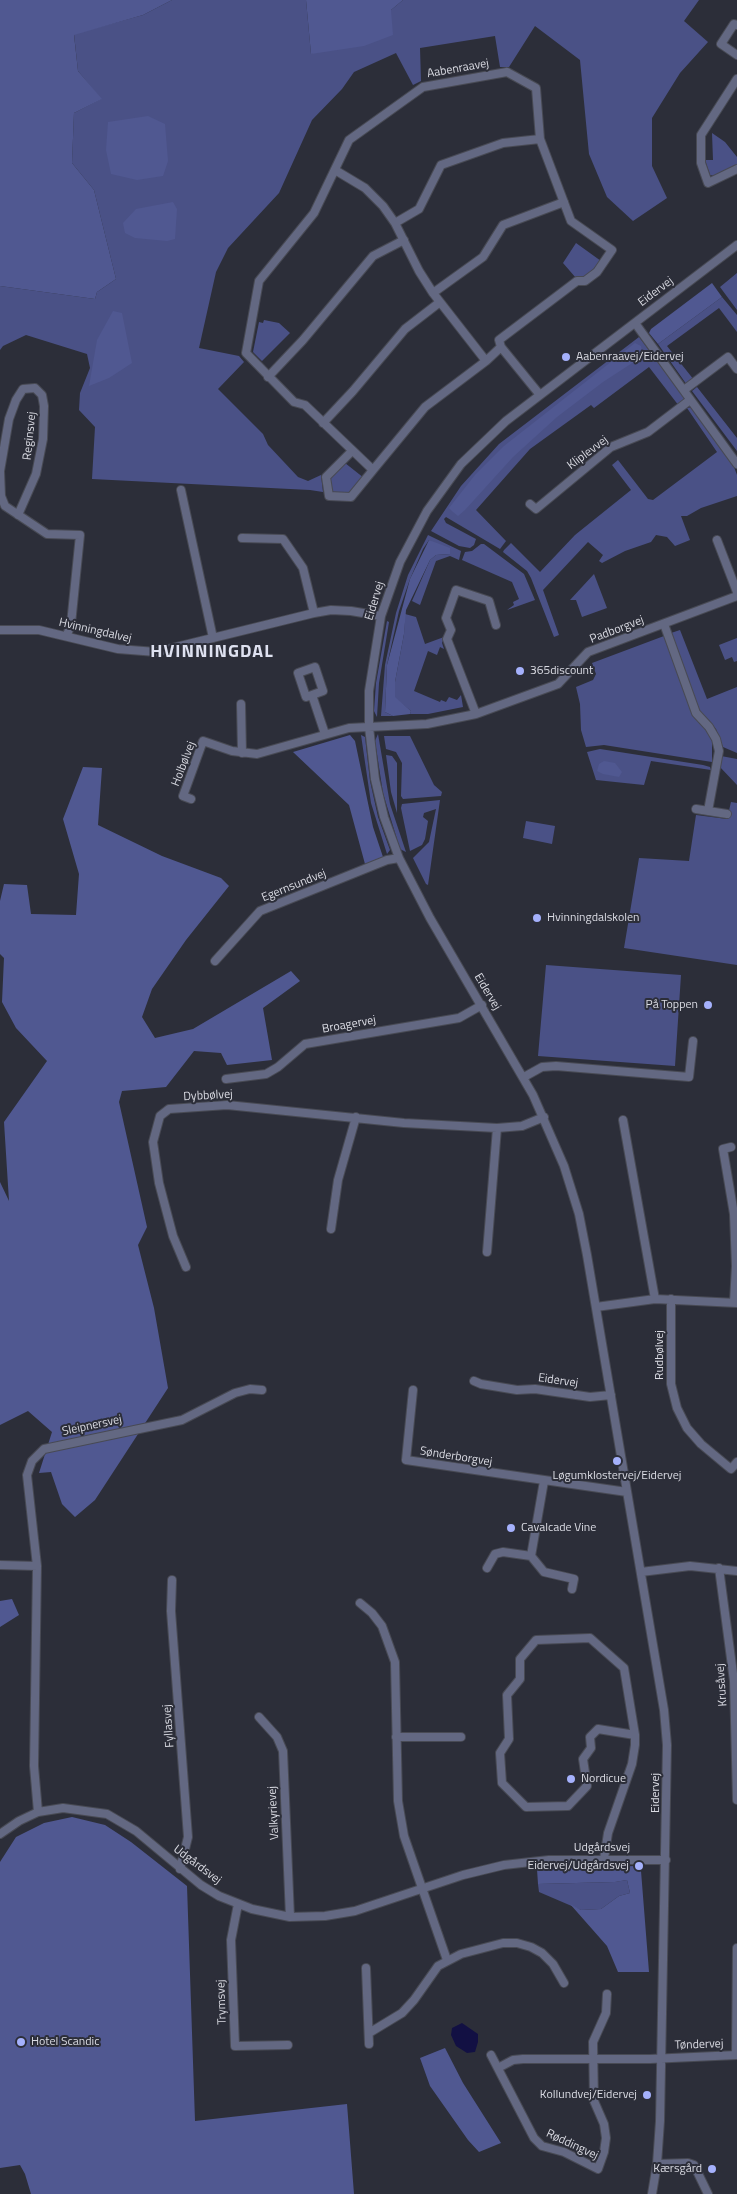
<!DOCTYPE html>
<meta charset="utf-8">
<style>
body{margin:0}
canvas{display:block;background:#2c2e39}
</style>
<canvas width="737" height="2194"></canvas>
<script>
const g = document.querySelector('canvas').getContext('2d');
g.lineJoin = 'round';
function fillPath(path, color) {
  g.fillStyle = color;
  g.fill(path, 'evenodd');
}
function shape(rows) {
  const path = new Path2D();
  for (const r of rows) {
    path.moveTo(r[0], r[1]);
    for (let i = 2; i < r.length; i += 2) path.lineTo(r[i], r[i + 1]);
  }
  return path;
}
function strokePath(path, color, width, dash) {
  g.strokeStyle = color;
  g.lineWidth = width;
  g.lineCap = dash ? 'butt' : 'round';
  g.setLineDash(dash || []);
  g.stroke(path);
}
function write(font, color, halo, rows, align = 'center') {
  g.font = font + ' "Titillium Web",sans-serif';
  g.lineWidth = 4;
  g.setLineDash([]);
  g.textBaseline = 'middle';
  g.strokeStyle = halo;
  g.fillStyle = color;
  for (const [text, x, y, turn = 0] of rows) {
    g.save();
    g.translate(x, y);
    g.rotate((+turn || 0) * Math.PI / 180);
    g.textAlign = isNaN(turn) ? turn : align;
    if (halo) g.strokeText(text, 0, 0);
    g.fillText(text, 0, 0);
    g.restore();
  }
}
fillPath(shape([
 [172,0,306,0,311,54,391,10,403,0,699,0,684,21,708,42,680,73,652,118,652,166,667,198,633,221,607,197,589,154,580,60,535,26,509,67,500,67,495,36,420,48,421,81,413,85,396,53,354,72,342,89,312,120,279,193,228,248,216,272,199,348,239,356,244,362,218,389,263,434,268,445,298,477,308,481,321,475,323,492,310,490,92,479,95,427,79,410,80,393,90,368,87,354,26,335,3,346,0,350,0,286,95,299,97,292,116,279,94,190,72,163,74,113,101,99,78,71,74,34,143,15],
 [712,133,725,142,737,157,737,165,715,176,710,175,705,160,713,160],
 [576,243,601,261,584,279,576,278,563,263],
 [737,273,737,310,720,287],
 [722,297,737,315,737,332,719,308,667,346,694,380,687,385,658,344],
 [264,320,279,323,290,333,262,361,253,352,259,322,263,323],
 [639,337,684,397,685,400,679,406,649,367,594,408,591,405,530,449,476,510,506,541,500,549,446,517,444,519,446,523,476,539,474,545,470,548,459,546,431,531,461,486,499,444],
 [697,387,737,438,737,451,692,391],
 [692,407,731,459,737,475,737,496,701,508,687,516,681,516,690,540,675,546,667,537,656,535,651,542,625,551,602,563,599,561,603,555,588,542,543,590,559,635,554,637,531,578,527,571,503,552,504,550,511,543,540,572,575,535,631,490,612,465,618,460,648,499,653,500,717,452,687,408],
 [345,463,364,478,350,494,335,493,331,490,330,479],
 [428,535,461,551,459,560,450,556,436,561,420,605,412,601,430,560,436,555,450,554,429,540,423,549,410,579,399,611,387,665,385,712,393,716,381,716,385,665,396,613,408,575],
 [481,544,484,544,524,574,535,600,507,610,514,605,513,602,519,599,512,582,462,560,465,552,472,551],
 [594,574,607,608,582,617,576,600,570,600],
 [405,614,416,617,425,644,444,637,442,643,444,649,440,647,437,655,428,651,414,691,440,702,441,700,446,702,449,697,457,700,461,695,463,707,428,714,410,714,411,711,395,698,395,682,404,634],
 [387,621,389,622,379,683,377,717,374,711,376,683],
 [680,630,707,699,737,687,737,753,723,747,716,729,700,712,671,633],
 [664,636,690,707,712,738,712,762,604,745,586,747,581,730,580,704,576,687,593,680,596,674,592,663],
 [737,638,737,661,734,662,732,657,725,660,719,645],
 [378,734,390,804,406,852,400,849,383,793,375,741],
 [361,735,365,737,370,781,378,817,390,850,387,854,371,803],
 [384,736,410,736,434,785,442,792,441,796,403,799,401,796,402,763,396,752,386,749],
 [600,749,703,765,710,767,711,770,651,761,644,785,596,780,587,752],
 [386,755,392,756,397,763,397,813,391,792],
 [721,756,737,759,737,785,720,767],
 [440,800,428,885,426,884,413,858,429,842,436,809,424,813,423,817,428,821,425,839,422,845,410,851,401,808,402,804],
 [731,802,737,803,737,965,624,948,639,858,689,861,696,815,727,819],
 [526,821,555,826,552,844,523,838],
 [546,965,681,975,675,1066,538,1056],
 [627,1880,630,1893,619,1896,601,1909,581,1910,539,1892,538,1884,614,1882]
]), '#4a5186');
fillPath(shape([
 [0,0,172,0,143,15,74,35,78,71,102,99,74,113,72,163,94,190,116,279,97,292,95,299,0,286],
 [306,0,403,0,391,10,393,35,364,46,311,54],
 [148,116,165,124,168,161,163,176,137,180,111,174,106,150,108,122],
 [173,202,177,209,175,239,167,241,135,238,125,233,123,223,136,209],
 [712,283,722,297,658,344,649,333,651,329],
 [113,311,122,313,132,363,109,378,89,386,97,340],
 [635,343,641,346,643,356,603,382,557,417,513,457,465,510,458,516,453,512,449,508,475,475,504,446],
 [429,540,450,548,450,554,436,555,430,560,406,610,404,634,395,682,395,697,411,711,410,714,393,716,385,712,387,665,410,579],
 [350,735,355,741,373,827,383,857,365,864,349,805,293,752],
 [604,761,615,763,622,772,619,777,603,774,597,771,599,764],
 [83,767,102,768,98,825,162,856,221,878,229,886,186,940,152,989,142,1017,155,1038,193,1029,291,971,300,981,263,1008,272,1060,227,1065,221,1053,194,1051,166,1087,122,1091,119,1102,147,1227,138,1245,154,1308,168,1388,95,1500,75,1517,62,1504,51,1472,39,1473,52,1432,28,1411,0,1425,0,1182,9,1201,4,1122,47,1061,16,1028,2,1002,4,958,0,954,0,901,4,884,27,885,31,914,76,915,79,874,63,819],
 [12,1599,19,1615,0,1627,0,1601],
 [72,1817,105,1825,131,1842,187,1886,195,2121,347,2104,354,2194,31,2194,25,2174,20,2165,0,2168,0,1862,16,1837,44,1823],
 [636,1866,637,1871,641,1871,649,1972,618,1972,607,1946,570,1904,581,1910,601,1909,619,1896,630,1893,627,1880,615,1882,538,1884,537,1869],
 [445,2048,463,2083,501,2143,479,2152,468,2140,430,2086,420,2058]
]), '#505891');
fillPath(shape([
 [462,2023,478,2034,478,2042,475,2052,467,2053,456,2046,451,2035,452,2028]
]), '#121043');
const minor = shape([
 [737,25,734,24,721,44,737,55],
 [507,72,536,88,540,139,571,221,612,250,597,272,585,281,577,281,499,340,501,347,486,361,425,407,373,470,305,405,294,402,246,353,259,281,314,213,349,140,423,87,507,72],
 [737,79,701,135,701,163,708,183,737,169],
 [335,170,365,188,383,206,395,223,419,271,433,293,486,361],
 [395,223,419,209,441,165,503,143,540,139],
 [433,293,483,257,503,225,564,202],
 [635,323,737,464],
 [501,347,540,395],
 [268,377,303,340,373,256,404,240],
 [684,390,728,357,737,369],
 [323,423,353,391,405,329,440,302],
 [352,451,326,477,329,496,351,497,373,470],
 [181,490,213,638],
 [530,504,536,509,611,447,648,432,690,400],
 [18,515,36,474,43,439,44,406,42,395,35,388,23,389,16,400,9,419,0,471,1,496,5,506,47,534,80,535,71,624,67,635],
 [242,538,283,539,303,568,314,613],
 [717,540,737,592],
 [664,624,696,713,709,727,716,739,719,751,708,811],
 [0,630,39,630,118,649,156,652,314,613,331,610,351,611,381,616],
 [312,695,306,697,298,673,315,667,323,691,312,695,325,734],
 [241,704,242,753],
 [476,714,447,639,451,630,446,618,456,590,489,601,496,625],
 [191,799,183,796,203,741,232,751,257,754,349,728,427,724,476,714,558,684,588,652,737,596],
 [696,809,727,814],
 [215,961,260,911,387,860,399,858],
 [524,1077,542,1067,556,1066,689,1077,693,1041],
 [226,1079,266,1074,278,1067,305,1044,459,1018,482,1005],
 [623,1120,655,1299],
 [731,1147,723,1149,734,1214,736,1266,734,1302],
 [331,1229,338,1180,356,1117],
 [487,1252,497,1128],
 [186,1267,173,1236,159,1183,153,1142,160,1116,169,1109,227,1105,404,1123,497,1128,522,1126,544,1117],
 [671,1299,671,1384,677,1408,687,1428,701,1444,731,1469,737,1462],
 [596,1307,655,1299,737,1303],
 [474,1381,481,1384,517,1390,535,1389,590,1397,611,1395],
 [413,1390,406,1460,627,1492],
 [544,1481,531,1556,544,1572,574,1579,572,1589],
 [0,1565,37,1566],
 [487,1568,495,1554,503,1552,531,1556],
 [719,1568,734,1681,737,1800],
 [641,1572,690,1566,737,1571],
 [172,1580,171,1611,188,1837,180,1869],
 [360,1603,372,1613,382,1626,395,1662,398,1801,404,1836,447,1960],
 [259,1717,277,1737,283,1751,290,1917],
 [396,1737,461,1737],
 [38,1812,34,1766,37,1566,27,1475,32,1461,44,1449,182,1420,235,1393,250,1389,262,1390],
 [0,1834,19,1821,38,1812,63,1808,107,1814,136,1831,201,1885,219,1896,252,1909,290,1917,325,1916,355,1911,463,1875,504,1865,549,1860,666,1860],
 [604,1859,608,1833,632,1764,635,1745,635,1735,624,1668,590,1638,536,1640,520,1659,520,1679,507,1695,509,1739,500,1753,502,1783,526,1807,568,1806,587,1786,583,1759,591,1748,590,1737,598,1729,635,1735],
 [238,1904,231,1940,235,2046,288,2045],
 [366,1968,369,2044],
 [369,2033,402,2013,414,2000,438,1966,461,1954,503,1943,517,1943,531,1947,542,1953,553,1964,564,1983],
 [491,2055,534,2138,542,2146,564,2152,598,2169,604,2152,606,2138,604,2124,594,2101,593,2042,606,2013,607,1994],
 [736,2055,737,1948],
 [498,2068,513,2060,523,2059,650,2059,737,2055],
 [657,2164,688,2163,694,2165,708,2194],
 [652,2194,657,2164,660,2121,667,1745,664,1710,587,1255,579,1214,564,1166,533,1095,430,918,399,858,384,817,375,779,369,727,369,691,381,616,400,562,427,511,461,464,506,421,737,245]
]);
strokePath(minor, '#484a54', 10);
strokePath(minor, '#636882', 8);
for (const [x, y, r, color] of [
 [566,357,5,"#a5b1fc"],
 [520,671,5,"#a5b1fc"],
 [537,918,5,"#a5b1fc"],
 [708,1005,5,"#a5b1fc"],
 [617,1461,5,"#a5b1fc"],
 [511,1528,5,"#a5b1fc"],
 [571,1779,5,"#a5b1fc"],
 [639,1866,5,"#a5b1fc"],
 [21,2042,5,"#a5b1fc"],
 [647,2095,5,"#a5b1fc"],
 [712,2169,5,"#a5b1fc"]
]) {
  const dot = new Path2D();
  dot.arc(x, y, r, 0, 2 * Math.PI);
  g.fillStyle = color;
  g.fill(dot);
  strokePath(dot, '#2c2e39', 2);
}
write('12px', '#dadbe3', '#2c2e39', [
 ["Aabenraavej",458,69,-10],
 ["Eidervej",656,292,-37],
 ["Reginsvej",30,436,-84],
 ["Kliplevvej",588,453,-37],
 ["Eidervej",375,601,-73],
 ["Padborgvej",617,630,-21],
 ["Hvinningdalvej",95,631,13],
 ["Holbølvej",184,764,-69],
 ["Egernsundvej",294,886,-22],
 ["Eidervej",487,992,59],
 ["Broagervej",349,1025,-10],
 ["Dybbølvej",208,1096,-3],
 ["Rudbølvej",660,1355,-90],
 ["Eidervej",558,1381,8],
 ["Sleipnersvej",92,1426,-12],
 ["Sønderborgvej",456,1457,9],
 ["Krusåvej",722,1685,-94],
 ["Fyllasvej",169,1726,-94],
 ["Eidervej",656,1793,-90],
 ["Valkyrievej",274,1813,-93],
 ["Udgårdsvej",602,1848],
 ["Udgårdsvej",197,1865,37],
 ["Trymsvej",222,2002,-92],
 ["Tøndervej",699,2045,-2],
 ["Røddingvej",572,2145,25]
]);
write('12px', '#dadbe3', '#2c2e39', [
 ["Aabenraavej/Eidervej",576,357],
 ["365discount",530,671],
 ["Hvinningdalskolen",547,918],
 ["På Toppen",698,1005,"right"],
 ["Løgumklostervej/Eidervej",617,1476,"center"],
 ["Cavalcade Vine",521,1528],
 ["Nordicue",581,1779],
 ["Eidervej/Udgårdsvej",629,1866,"right"],
 ["Hotel Scandic",31,2042],
 ["Kollundvej/Eidervej",637,2095,"right"],
 ["Kærsgård",702,2169,"right"]
], 'left');
g.letterSpacing = '1px';
write('bold 18px', '#dee1f0', '#2c2e39', [
 ["HVINNINGDAL",212,653]
]);
g.letterSpacing = '0px';
</script>
